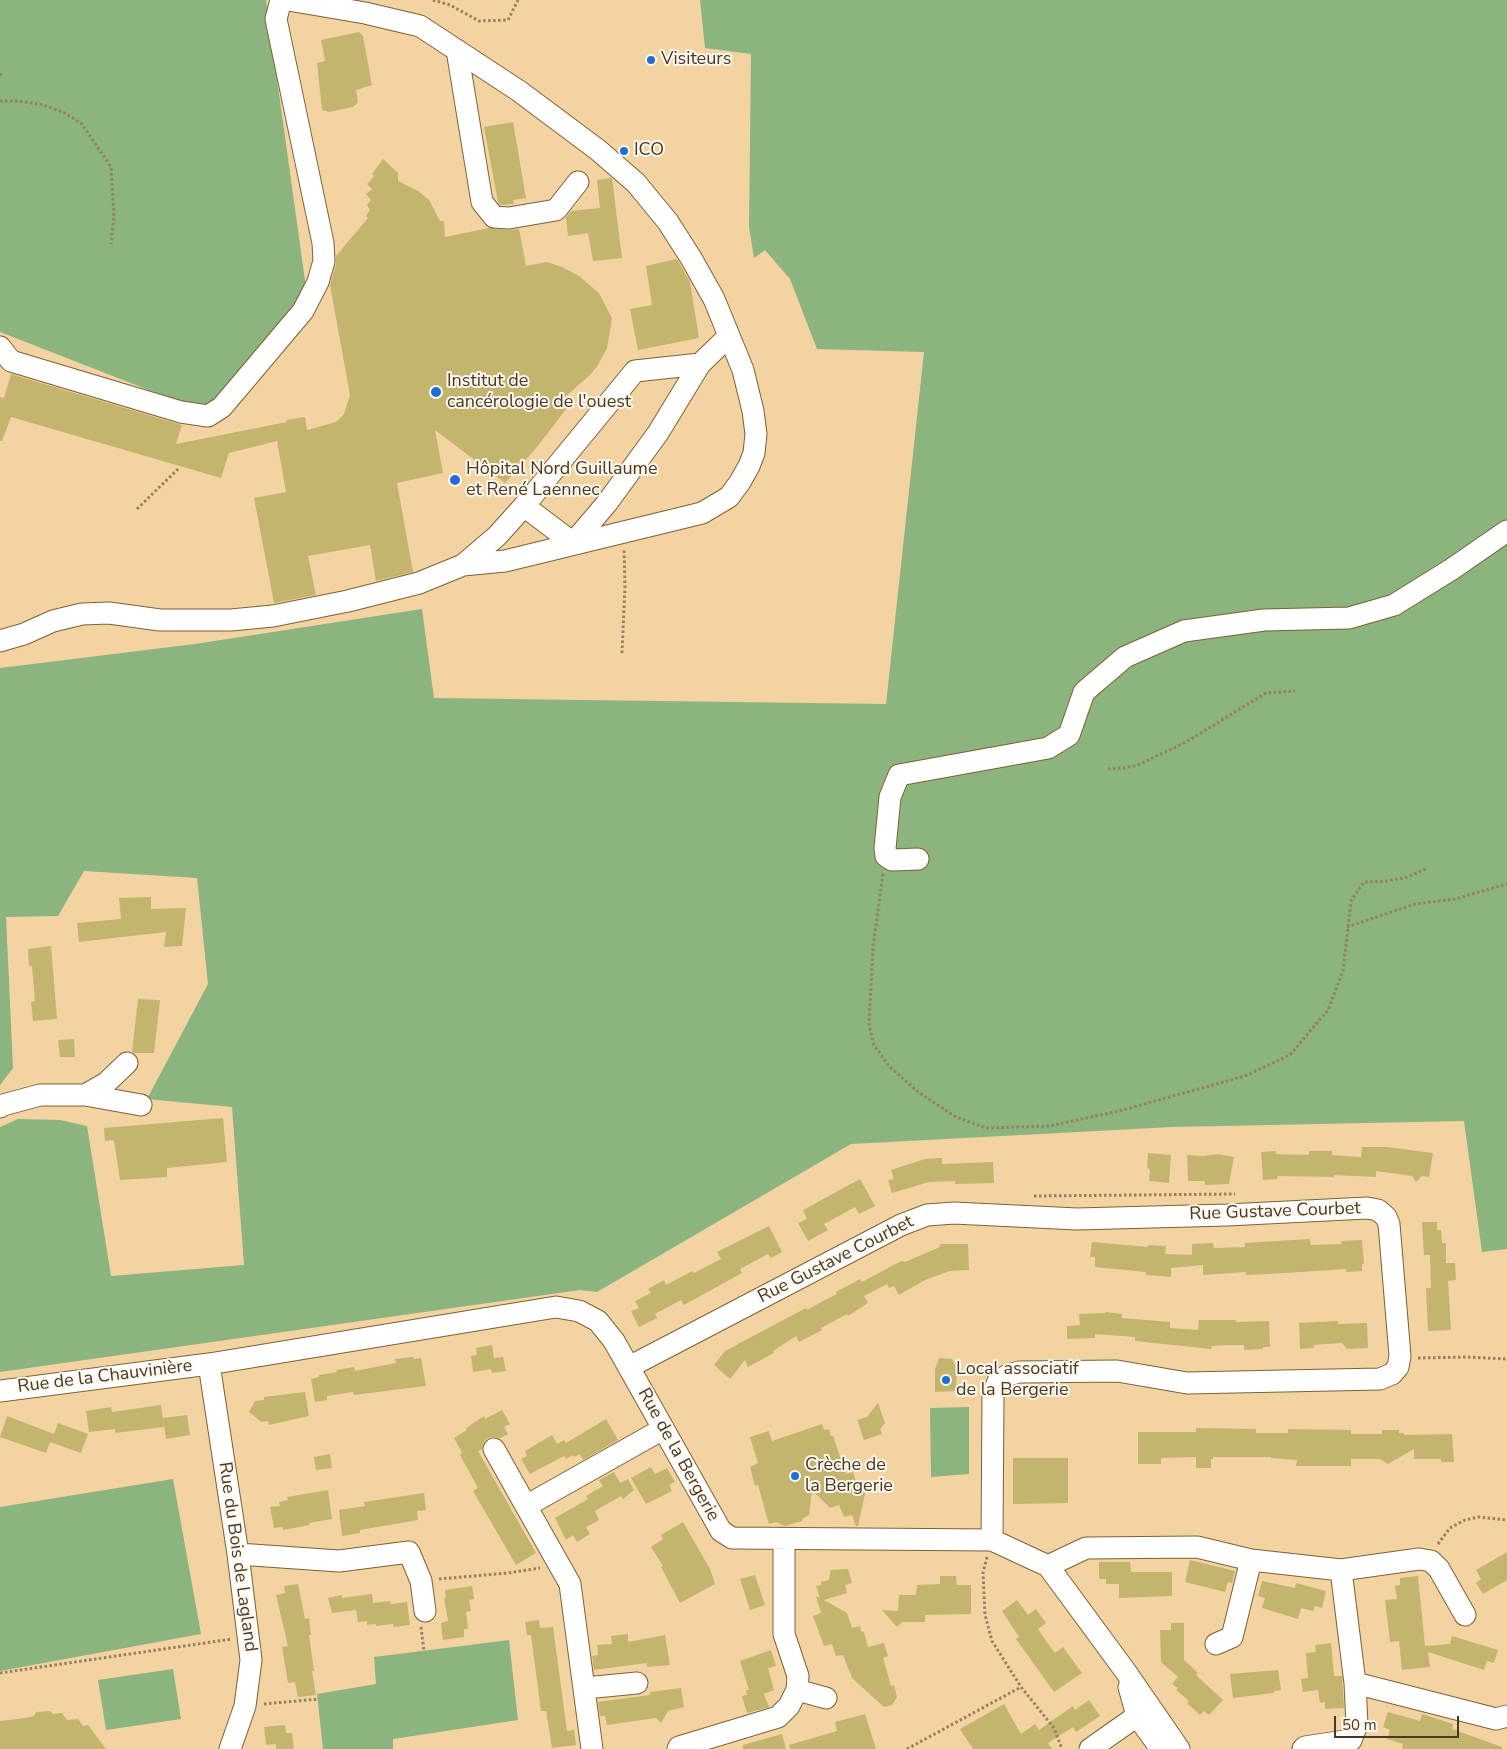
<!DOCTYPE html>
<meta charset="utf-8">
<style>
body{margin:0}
#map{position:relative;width:1507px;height:1749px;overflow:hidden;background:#f3d3a2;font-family:"Nunito Sans",sans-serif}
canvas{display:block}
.scale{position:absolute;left:1334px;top:1716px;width:125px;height:22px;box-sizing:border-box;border:2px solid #463926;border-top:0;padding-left:6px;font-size:15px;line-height:18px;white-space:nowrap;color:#463926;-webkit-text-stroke:4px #fef8ee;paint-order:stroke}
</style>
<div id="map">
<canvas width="1507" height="1749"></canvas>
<div class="scale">50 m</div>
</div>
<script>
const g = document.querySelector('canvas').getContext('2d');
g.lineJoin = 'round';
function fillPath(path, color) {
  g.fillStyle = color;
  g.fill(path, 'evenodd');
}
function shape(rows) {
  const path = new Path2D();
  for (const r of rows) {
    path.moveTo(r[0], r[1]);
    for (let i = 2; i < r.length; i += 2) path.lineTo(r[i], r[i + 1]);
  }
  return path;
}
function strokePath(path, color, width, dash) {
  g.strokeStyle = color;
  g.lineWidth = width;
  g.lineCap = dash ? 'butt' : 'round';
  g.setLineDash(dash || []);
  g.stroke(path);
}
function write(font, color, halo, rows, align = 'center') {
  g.font = font + ' "Nunito Sans",sans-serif';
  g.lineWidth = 4;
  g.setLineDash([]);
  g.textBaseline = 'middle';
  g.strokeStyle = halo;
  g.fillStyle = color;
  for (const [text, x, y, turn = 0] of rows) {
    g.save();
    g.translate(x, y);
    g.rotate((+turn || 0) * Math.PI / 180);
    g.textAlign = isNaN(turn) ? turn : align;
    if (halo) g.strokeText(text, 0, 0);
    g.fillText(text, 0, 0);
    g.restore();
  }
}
fillPath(shape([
 [0,0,266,0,307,295,205,412,0,332],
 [700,0,1507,0,1507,1249,1482,1252,1464,1121,1172,1127,851,1144,597,1292,580,1290,0,1372,0,1127,18,1119,60,1120,87,1126,111,1276,244,1265,232,1107,147,1099,208,984,197,878,84,871,58,916,6,917,13,1068,0,1085,0,668,195,644,422,609,434,698,886,704,924,352,817,349,790,279,765,250,754,258,749,227,751,54,705,48],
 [969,1407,969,1474,931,1477,930,1408],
 [173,1479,201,1634,0,1671,0,1507],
 [509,1640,518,1720,393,1739,393,1749,323,1749,317,1694,376,1684,374,1657],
 [173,1669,181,1719,106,1730,98,1680]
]), '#8bb47e');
fillPath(shape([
 [359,32,363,36,372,85,356,90,358,102,353,107,329,112,322,110,317,63,325,61,321,40],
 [513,122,526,198,513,200,514,204,500,205,498,202,484,127],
 [383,159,398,173,398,181,418,191,429,200,440,221,444,221,445,237,489,228,508,230,519,229,526,266,547,262,562,267,579,276,599,293,612,318,607,348,598,365,591,374,553,408,570,404,537,447,505,483,435,430,443,473,397,483,413,572,376,581,370,545,308,556,316,595,274,603,254,498,286,492,277,441,229,453,221,478,11,417,2,441,0,441,0,397,4,398,11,374,182,425,176,444,287,422,286,420,305,417,307,430,336,422,344,414,350,395,330,285,336,264,336,256,368,218,366,216,370,210,367,205,371,200,366,194,372,189,367,184,374,176,372,174],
 [612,178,622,258,593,261,588,233,568,236,566,217,571,211,600,208,597,180],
 [677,259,690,282,699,338,638,350,630,309,652,305,646,266],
 [151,897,151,909,186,908,182,946,164,947,166,932,79,942,77,923,121,919,119,898],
 [51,946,57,1019,33,1021,31,1002,35,1001,32,966,29,966,28,949],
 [138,999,160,1000,154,1053,134,1053,132,1052],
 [74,1039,75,1057,60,1057,58,1040],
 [223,1118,227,1162,167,1168,167,1177,120,1180,114,1140,105,1141,104,1128],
 [1362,1147,1387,1147,1433,1153,1429,1177,1422,1176,1416,1182,1412,1176,1376,1171,1376,1177,1334,1175,1334,1177,1277,1176,1278,1179,1263,1180,1261,1152,1276,1151,1276,1154,1309,1155,1309,1151,1332,1151,1332,1155,1361,1157],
 [1148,1153,1171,1155,1169,1183,1149,1181,1150,1171,1147,1167],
 [1218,1154,1234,1157,1229,1184,1205,1185,1205,1181,1188,1181,1187,1155,1203,1156],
 [942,1158,942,1164,993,1162,994,1183,955,1184,955,1181,929,1182,892,1193,888,1180,894,1179,891,1170,925,1159],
 [860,1179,875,1206,859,1214,855,1207,824,1224,828,1230,808,1241,798,1223,807,1219,803,1210],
 [1422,1222,1437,1222,1437,1230,1441,1230,1442,1243,1446,1243,1446,1263,1455,1263,1456,1280,1448,1281,1451,1330,1428,1331,1426,1288,1431,1288,1430,1255,1424,1255],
 [769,1226,782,1252,771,1258,768,1254,740,1269,742,1273,684,1305,681,1300,655,1314,657,1318,639,1327,631,1311,639,1308,635,1301,651,1293,648,1289,664,1280,666,1285,692,1271,694,1273,721,1259,717,1252],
 [1310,1239,1311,1245,1341,1244,1342,1241,1362,1240,1364,1264,1362,1264,1362,1271,1346,1272,1346,1269,1269,1274,1246,1275,1246,1272,1203,1275,1203,1265,1171,1268,1171,1277,1146,1275,1146,1272,1095,1267,1095,1257,1090,1257,1092,1242,1148,1247,1148,1245,1166,1246,1165,1254,1192,1255,1192,1244,1213,1243,1214,1248,1245,1247,1245,1243],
 [940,1244,968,1244,969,1270,950,1271,925,1280,899,1295,894,1286,889,1288,887,1284,864,1296,868,1303,848,1316,847,1314,821,1328,822,1330,799,1342,796,1336,773,1351,774,1353,748,1367,745,1360,730,1379,714,1365,725,1351,806,1308,807,1310,823,1301,837,1294,836,1292,860,1279,862,1282,901,1261,905,1262,940,1247],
 [1105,1312,1122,1314,1122,1318,1170,1322,1170,1328,1198,1330,1199,1320,1236,1320,1236,1322,1269,1321,1270,1347,1263,1347,1263,1349,1244,1350,1244,1345,1228,1345,1212,1346,1211,1349,1135,1341,1135,1337,1095,1334,1095,1338,1067,1339,1067,1326,1080,1325,1079,1314,1105,1313],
 [1338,1321,1338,1324,1367,1323,1368,1348,1347,1349,1342,1343,1313,1345,1314,1348,1300,1349,1299,1323],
 [492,1345,494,1358,503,1357,506,1371,492,1373,491,1369,473,1372,471,1356,477,1355,476,1348],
 [413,1357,414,1359,421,1358,426,1386,354,1395,353,1392,327,1396,327,1400,315,1402,311,1379,319,1377,319,1375,337,1372,336,1370,354,1367,355,1371,396,1363,395,1359],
 [939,1358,952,1359,957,1368,956,1391,935,1392,935,1369],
 [305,1392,309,1416,269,1425,268,1421,261,1422,249,1412,255,1401,264,1400,264,1397],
 [878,1403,885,1423,880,1429,882,1434,864,1440,857,1420,867,1417],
 [161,1405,164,1427,115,1433,115,1429,89,1432,86,1411,111,1407,112,1412],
 [502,1410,510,1424,504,1427,508,1434,500,1438,494,1437,487,1438,483,1443,482,1449,478,1451,536,1553,516,1565,473,1491,478,1488,460,1455,462,1453,454,1438,467,1430,466,1428,484,1416,485,1419],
 [187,1415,190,1435,166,1439,163,1418],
 [7,1416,54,1434,58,1423,88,1434,81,1453,50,1442,46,1453,0,1437],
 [606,1419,618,1440,583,1460,580,1454,574,1457,573,1455,566,1459,564,1456,530,1474,521,1459,527,1456,525,1451,552,1435,557,1444,564,1440,566,1443],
 [822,1424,824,1430,829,1429,831,1436,833,1436,846,1474,853,1472,857,1484,861,1482,865,1494,858,1526,856,1526,852,1515,844,1517,839,1505,830,1508,812,1490,809,1515,803,1518,802,1521,785,1526,776,1522,769,1524,758,1485,755,1486,750,1467,758,1463,750,1437,769,1431,772,1441],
 [1196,1428,1256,1429,1256,1433,1288,1433,1288,1429,1351,1430,1351,1434,1382,1434,1382,1430,1399,1430,1399,1433,1404,1433,1404,1435,1452,1434,1454,1462,1441,1462,1441,1459,1414,1459,1414,1449,1388,1464,1380,1459,1351,1459,1351,1466,1296,1466,1297,1460,1271,1458,1271,1457,1213,1457,1213,1459,1211,1459,1211,1468,1196,1468,1196,1457,1161,1458,1161,1464,1138,1464,1138,1432,1196,1432],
 [330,1454,332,1468,316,1470,314,1457],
 [1013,1458,1068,1458,1068,1503,1013,1504],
 [651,1467,655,1474,667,1468,675,1482,669,1485,672,1491,646,1504,631,1478],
 [614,1472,620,1483,628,1479,634,1490,623,1499,621,1496,595,1511,599,1520,586,1527,590,1534,577,1542,573,1535,566,1540,555,1518,588,1499,586,1496,603,1486,599,1480],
 [328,1490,332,1519,309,1523,310,1525,283,1530,283,1527,274,1528,270,1507,280,1506,279,1502,288,1500,287,1497],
 [424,1493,426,1510,417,1511,418,1520,360,1530,360,1533,342,1536,339,1510,365,1506,364,1502],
 [683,1522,710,1569,715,1584,680,1603,661,1567,663,1566,651,1547,663,1539,661,1535],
 [1507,1552,1507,1580,1483,1594,1476,1583,1481,1579,1476,1570],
 [1190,1560,1235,1571,1232,1583,1228,1582,1225,1592,1185,1582],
 [1099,1562,1130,1562,1131,1572,1172,1572,1172,1596,1119,1598,1119,1584,1106,1584,1106,1579,1099,1579],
 [848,1569,852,1583,845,1585,847,1593,824,1600,847,1613,852,1628,860,1626,861,1631,864,1632,868,1647,884,1643,888,1656,883,1658,891,1686,894,1685,897,1697,892,1705,884,1707,852,1678,843,1655,836,1656,832,1644,824,1646,813,1616,821,1613,816,1596,820,1598,816,1586,821,1585,821,1582,829,1580,831,1570],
 [755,1575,765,1605,750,1610,740,1579],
 [940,1576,956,1576,957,1585,971,1585,971,1614,925,1615,925,1622,902,1622,897,1627,882,1610,898,1611,899,1595,916,1595,917,1585,940,1584],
 [1418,1576,1425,1646,1450,1644,1452,1636,1498,1650,1494,1663,1487,1661,1484,1670,1428,1652,1430,1667,1402,1670,1399,1641,1390,1642,1385,1600,1397,1599,1395,1586,1400,1585,1400,1578],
 [1262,1581,1295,1588,1296,1583,1326,1591,1322,1608,1315,1606,1313,1611,1301,1608,1298,1619,1262,1608,1265,1598,1258,1596],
 [298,1584,305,1619,309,1618,311,1635,309,1635,314,1671,312,1671,316,1695,298,1697,295,1682,288,1683,282,1647,288,1646,276,1595,285,1593,284,1586],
 [472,1586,474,1599,469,1600,471,1611,466,1612,468,1629,464,1629,464,1637,443,1640,441,1623,448,1621,444,1598,446,1598,445,1590],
 [372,1594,373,1603,390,1601,391,1604,407,1602,410,1625,394,1627,393,1624,376,1626,376,1624,367,1625,367,1621,358,1622,356,1610,332,1613,328,1598,342,1595,342,1598],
 [1017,1600,1028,1615,1036,1609,1046,1623,1038,1629,1046,1641,1055,1653,1063,1647,1082,1673,1054,1692,1016,1639,1019,1637,1002,1611],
 [539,1620,540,1628,553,1627,567,1731,574,1730,576,1745,552,1748,546,1711,541,1711,531,1635,527,1635,525,1622],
 [1171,1623,1184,1623,1184,1660,1198,1673,1196,1675,1223,1700,1209,1715,1204,1711,1200,1715,1187,1703,1189,1701,1176,1690,1178,1688,1172,1684,1178,1677,1161,1662,1160,1630,1171,1630],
 [628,1634,628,1642,665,1635,670,1665,647,1667,647,1663,594,1670,592,1656,598,1655,597,1645,612,1644,611,1636],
 [1331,1643,1334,1676,1342,1676,1344,1708,1325,1709,1325,1702,1320,1703,1318,1690,1303,1692,1301,1679,1308,1678,1306,1653,1316,1652,1315,1645],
 [771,1650,776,1666,768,1668,774,1690,764,1694,769,1707,747,1713,742,1696,747,1695,746,1690,749,1690,740,1661],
 [1278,1670,1281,1690,1274,1691,1274,1693,1233,1698,1230,1674],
 [681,1688,684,1707,668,1711,661,1723,656,1718,607,1725,605,1716,600,1716,598,1702,650,1695,650,1692],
 [1089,1700,1100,1716,1076,1732,1073,1727,1048,1743,1052,1749,973,1749,960,1729,1004,1704,1021,1734,1035,1724,1039,1730,1073,1706,1075,1710],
 [50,1711,53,1714,62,1713,67,1720,78,1719,83,1726,88,1725,106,1749,0,1749,0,1721,25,1718,34,1716,36,1712],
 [1388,1712,1420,1721,1422,1714,1453,1724,1452,1729,1502,1747,1502,1749,1402,1749,1403,1744,1387,1739,1390,1730,1383,1727],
 [865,1714,876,1749,790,1749,789,1745,837,1731,835,1722],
 [285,1725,286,1733,292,1733,294,1749,276,1749,276,1744,266,1745,264,1727],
 [782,1734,786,1749,743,1749,743,1745]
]), '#c3b56d');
const minor = shape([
 [457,50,482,202,494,217,509,218,556,210,578,182],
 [0,347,11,361,181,412,208,416,222,407,303,311,318,282,324,261,323,243,276,19,281,0],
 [524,506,635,371,700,364],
 [463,565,497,536,524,506,573,543,607,503,658,433,700,364,729,336],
 [0,641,24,634,53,621,82,614,109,613,160,620,231,620,273,616,348,601,419,583,463,565,505,561,702,513,729,497,740,482,749,466,754,453,756,434,753,411,743,370,714,299,691,258,668,222,636,183,598,150,519,91,420,26,365,13,288,0],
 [918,859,892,860,886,856,885,848,890,797,899,775,1048,748,1069,735,1084,692,1125,657,1184,631,1264,620,1349,618,1394,605,1452,569,1507,531],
 [85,1095,141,1105],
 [0,1107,3,1105,40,1095,85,1095,106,1083,127,1063],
 [209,1364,238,1554,251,1660,245,1706,230,1749],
 [629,1367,901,1225,927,1215,954,1213,1077,1219,1227,1215,1367,1208,1378,1210,1386,1217,1389,1224,1400,1356,1398,1367,1392,1374,1380,1379,1187,1383,1117,1371,1019,1372,1008,1375,998,1381,993,1395,992,1540],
 [0,1391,209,1364,556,1307,579,1311,598,1321,614,1341,721,1531,732,1538,992,1540,1048,1566,1126,1672,1179,1749],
 [494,1449,526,1506],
 [238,1554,339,1561,409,1552,421,1581,425,1611],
 [1048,1566,1086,1548,1197,1547,1251,1560,1341,1570,1419,1559,1431,1561,1439,1569,1465,1615],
 [1341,1570,1355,1683,1496,1719,1507,1716],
 [1216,1644,1232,1637,1251,1560],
 [1129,1687,1137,1716,1161,1749],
 [585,1688,637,1683],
 [797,1690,826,1698],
 [592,1749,570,1584,526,1506,663,1429],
 [678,1749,679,1747,778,1717,789,1706,797,1690,798,1676,784,1634,784,1539],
 [1090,1749,1137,1716],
 [1303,1749,1305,1747,1351,1740,1357,1725,1355,1683]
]);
strokePath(minor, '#7d6133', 23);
strokePath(shape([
 [433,0,450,5,479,21,508,20,518,0],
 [0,75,2,74],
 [0,101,19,101,43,105,65,113,82,124,111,167,114,216,111,244],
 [137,509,178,469],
 [622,653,625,586,624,549],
 [1108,769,1125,768,1138,765,1186,742,1266,693,1295,691],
 [883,874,873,947,869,1025,874,1045,889,1066,918,1092,956,1117,986,1128,1049,1126,1119,1111,1245,1076,1290,1055,1328,1010,1343,971,1351,901,1364,882,1387,881,1407,877,1428,868],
 [1347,927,1415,904,1455,899,1507,884],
 [1034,1196,1235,1194],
 [1418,1358,1468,1357,1507,1359],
 [1438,1544,1450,1528,1465,1520,1479,1517,1507,1520],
 [987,1557,983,1573,985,1615,992,1641,1021,1687,1054,1728,1062,1749],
 [439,1579,508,1573,540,1568],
 [421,1627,424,1651],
 [0,1673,232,1639],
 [264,1704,318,1699],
 [907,1749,1021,1687]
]), '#95805f', 3, [2.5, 2.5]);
strokePath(minor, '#fff', 21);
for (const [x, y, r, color] of [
 [651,60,5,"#206dd8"],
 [624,151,5,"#206dd8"],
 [436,392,6,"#206dd8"],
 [455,480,6,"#206dd8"],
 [946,1380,5,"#206dd8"],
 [795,1476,5,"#206dd8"]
]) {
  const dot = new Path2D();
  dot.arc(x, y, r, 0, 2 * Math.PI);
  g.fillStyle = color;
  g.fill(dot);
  strokePath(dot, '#fef8ee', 2);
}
write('18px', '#463926', '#fef8ee', [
 ["Visiteurs",661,60],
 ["ICO",634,151],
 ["Institut de",447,382],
 ["cancérologie de l'ouest",447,403],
 ["Hôpital Nord Guillaume",466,470],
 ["et René Laennec",466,491],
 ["Local associatif",956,1370],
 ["de la Bergerie",956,1391],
 ["Crèche de",805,1466],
 ["la Bergerie",805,1487]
], 'left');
write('18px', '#463926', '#fef8ee', [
 ["Rue Gustave Courbet",1275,1212,-2],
 ["Rue Gustave Courbet",836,1260,-27],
 ["Rue de la Chauvinière",105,1377,-7],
 ["Rue de la Bergerie",678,1455,61],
 ["Rue du Bois de Lagland",237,1557,82]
]);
</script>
